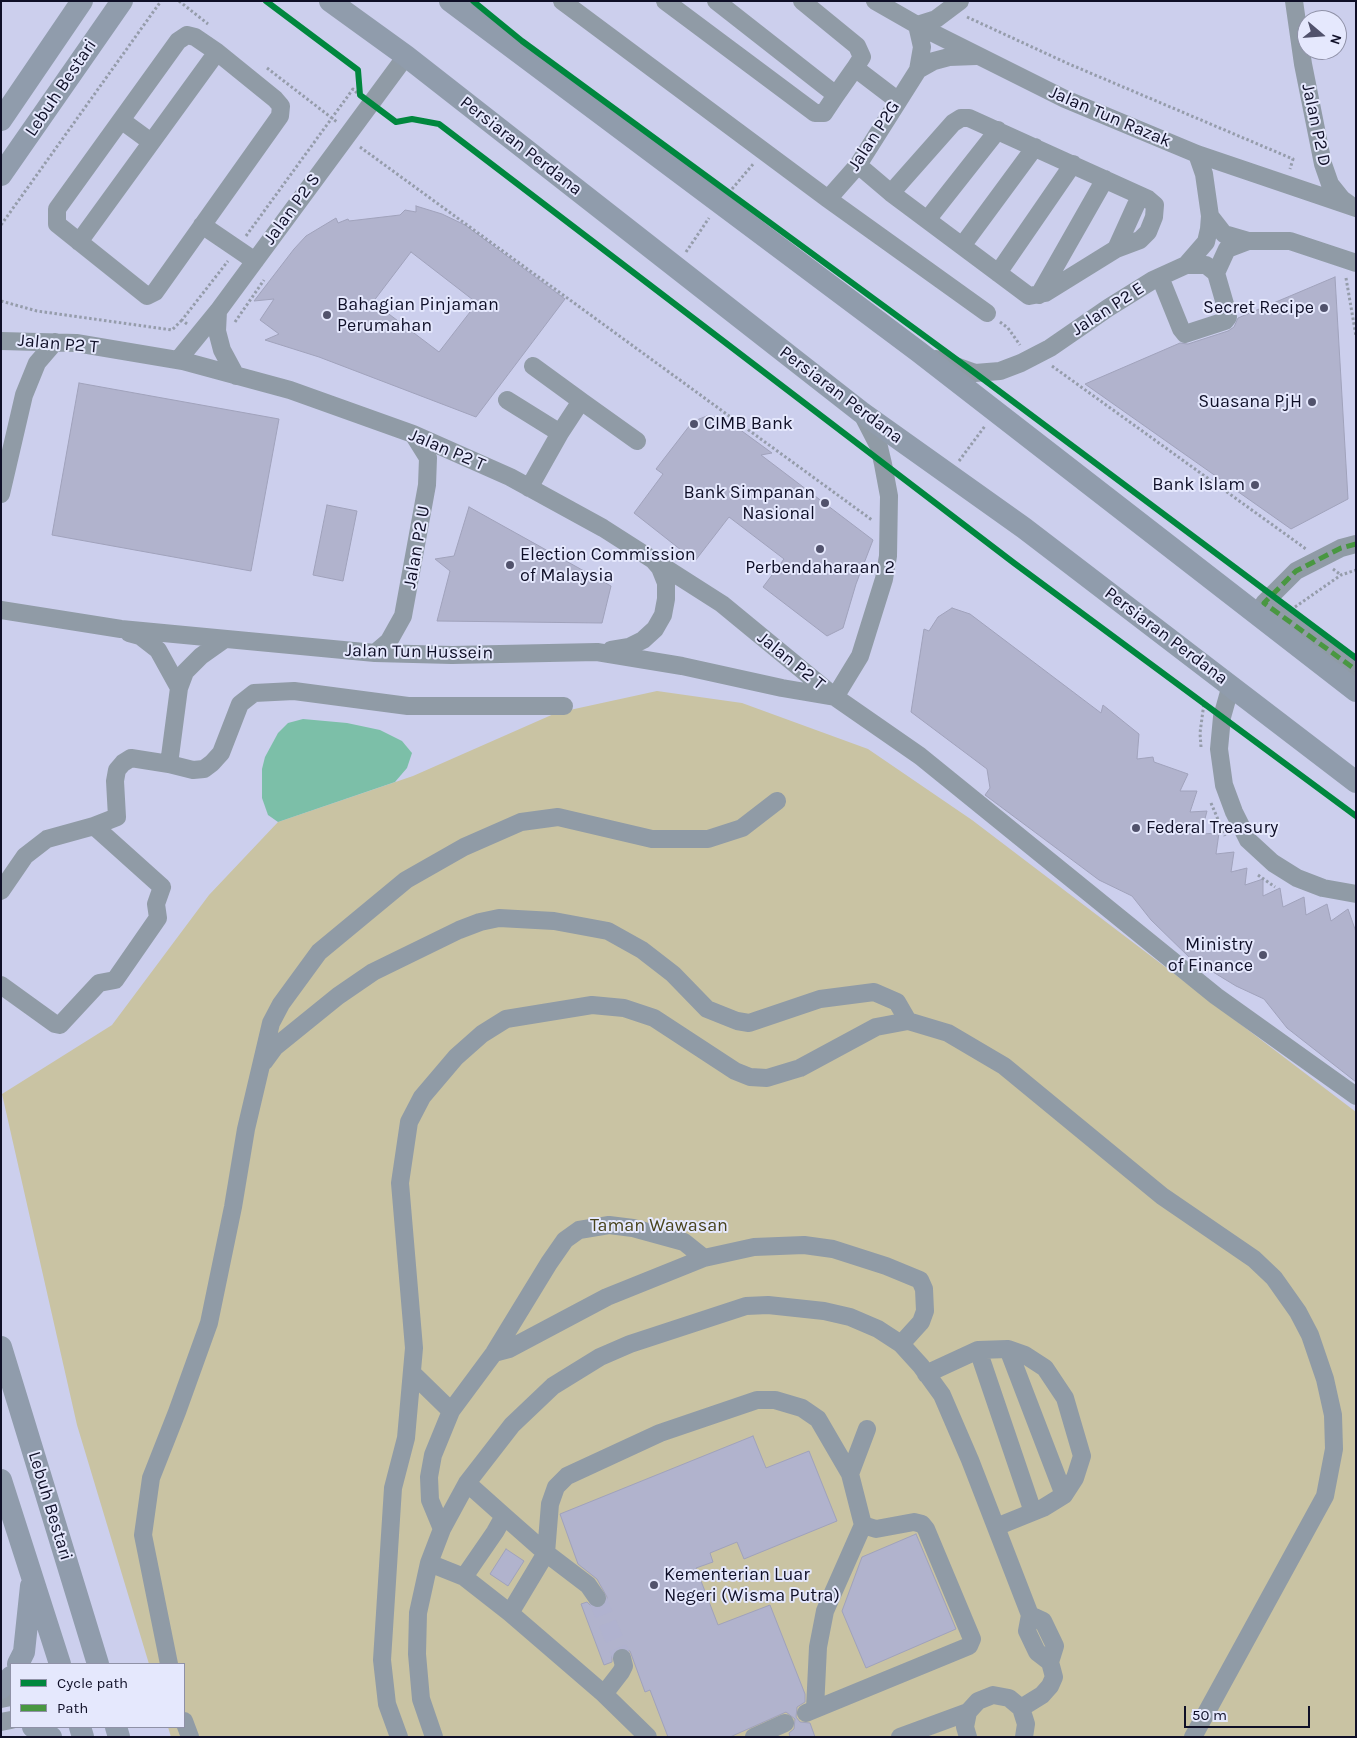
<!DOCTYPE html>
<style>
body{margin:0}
#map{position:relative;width:1357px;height:1738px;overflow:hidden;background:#cccfed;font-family:Karla,sans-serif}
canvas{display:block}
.frame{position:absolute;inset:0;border:2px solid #0f0f27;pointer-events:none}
.legend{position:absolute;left:10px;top:1663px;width:175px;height:65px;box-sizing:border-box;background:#e5e8fd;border:1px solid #8f91a7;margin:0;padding:6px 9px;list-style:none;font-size:15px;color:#0f0f27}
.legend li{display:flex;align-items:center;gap:10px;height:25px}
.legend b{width:25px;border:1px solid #8f91a7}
.north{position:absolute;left:1297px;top:10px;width:50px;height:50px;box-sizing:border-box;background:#e5e8fd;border:1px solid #8f91a7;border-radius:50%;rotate:108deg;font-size:14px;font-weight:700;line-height:20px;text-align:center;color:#0f0f27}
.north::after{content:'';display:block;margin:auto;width:18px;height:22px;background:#51526c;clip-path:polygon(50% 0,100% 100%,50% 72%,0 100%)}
.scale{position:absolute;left:1184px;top:1706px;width:126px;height:22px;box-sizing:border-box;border:2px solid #0f0f27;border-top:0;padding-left:6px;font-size:15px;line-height:18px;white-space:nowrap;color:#0f0f27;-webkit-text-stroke:4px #e5e8fd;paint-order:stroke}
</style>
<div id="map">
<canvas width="1357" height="1738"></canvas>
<div class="frame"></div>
<ul class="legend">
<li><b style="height:6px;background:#00873e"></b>Cycle path</li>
<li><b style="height:6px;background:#499741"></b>Path</li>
</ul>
<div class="north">N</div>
<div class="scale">50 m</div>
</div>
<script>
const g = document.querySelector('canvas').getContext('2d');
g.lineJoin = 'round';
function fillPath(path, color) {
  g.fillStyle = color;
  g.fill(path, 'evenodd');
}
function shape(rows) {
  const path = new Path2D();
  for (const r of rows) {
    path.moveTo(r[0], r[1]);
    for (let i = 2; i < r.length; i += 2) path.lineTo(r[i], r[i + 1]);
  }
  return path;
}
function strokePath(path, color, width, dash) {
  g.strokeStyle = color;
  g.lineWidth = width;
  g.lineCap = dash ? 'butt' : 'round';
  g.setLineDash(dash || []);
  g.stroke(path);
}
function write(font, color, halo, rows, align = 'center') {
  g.font = font + ' Karla,sans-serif';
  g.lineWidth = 4;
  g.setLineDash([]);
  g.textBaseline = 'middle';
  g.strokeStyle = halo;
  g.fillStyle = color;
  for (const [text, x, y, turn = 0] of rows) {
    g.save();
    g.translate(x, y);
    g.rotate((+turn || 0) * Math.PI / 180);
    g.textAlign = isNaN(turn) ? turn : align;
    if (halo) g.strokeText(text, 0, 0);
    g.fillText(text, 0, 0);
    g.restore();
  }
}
fillPath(shape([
 [657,691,742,703,868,749,972,820,1356,1112,1356,1737,171,1737,168,1727,184,1727,184,1664,149,1664,77,1425,2,1094,112,1025,209,895,278,822,413,776,556,713]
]), '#c9c3a3');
fillPath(shape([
 [303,719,347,723,380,730,402,741,412,753,407,768,395,782,278,822,268,815,262,798,262,769,265,757,278,733,288,723]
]), '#7cbfa8');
const building = shape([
 [416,206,442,214,465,225,565,299,476,417,319,357,265,340,279,334,260,320,274,299,254,301,294,249,306,236,336,218,338,223,348,219,349,221,400,215,405,210,416,212,416,206],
 [411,252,477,303,439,352,373,302,411,252],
 [1335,277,1348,499,1291,529,1085,384,1180,343,1188,344,1228,331,1234,327,1238,318,1335,277],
 [79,383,279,419,251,571,52,535,79,383],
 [707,416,724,418,772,453,761,455,873,540,856,584,843,628,827,636,763,587,784,559,729,517,695,561,634,513,663,474,656,469,690,425,699,419,707,416],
 [327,505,357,511,343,581,313,575,327,505],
 [469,507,611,586,602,623,437,621,450,571,435,559,454,556,469,507],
 [952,608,970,614,1101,713,1103,705,1139,734,1137,759,1153,757,1154,762,1188,774,1180,791,1197,791,1190,812,1207,811,1201,834,1219,833,1216,854,1234,852,1231,872,1247,868,1245,885,1263,879,1263,896,1280,888,1283,907,1304,897,1306,915,1327,904,1331,921,1348,909,1356,932,1356,1082,1287,1028,1264,999,1236,986,1190,958,1151,920,1132,896,1099,880,985,795,990,788,987,769,911,712,924,629,929,631,938,617,952,608],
 [753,1436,766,1468,809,1451,837,1521,744,1559,737,1542,710,1553,713,1562,696,1568,718,1625,770,1605,805,1694,805,1702,797,1707,796,1717,800,1722,810,1723,815,1737,790,1737,789,1733,794,1729,795,1719,786,1712,730,1737,668,1737,650,1690,645,1692,630,1651,619,1648,612,1655,612,1662,604,1665,581,1604,587,1602,592,1607,598,1608,606,1603,607,1597,597,1579,578,1564,560,1514,753,1436],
 [916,1534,956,1629,866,1668,842,1611,862,1557,916,1534],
 [506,1549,524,1561,508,1586,490,1574,506,1549]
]);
fillPath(building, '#b1b3cd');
strokePath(building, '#a0a2bb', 1);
strokePath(shape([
 [597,1598,622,1658]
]), '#b0b2cf', 18, [18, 9]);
strokePath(shape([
 [179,1,208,24],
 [967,17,1069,64,1293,159,1290,169],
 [267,68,337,122],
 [360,147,872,520],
 [732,189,754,163],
 [1,225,161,1],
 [246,236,353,89,358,94],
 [686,252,709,218],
 [1346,278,1356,336],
 [1,301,37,311,172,330,182,320],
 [235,322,264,280],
 [1000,322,1008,328,1020,345],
 [187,324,182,320,228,261],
 [1052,366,1306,549],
 [959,461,985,426],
 [1333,569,1341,575],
 [1295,607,1341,575,1356,570],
 [1201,747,1200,733,1204,703],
 [1211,803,1225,836],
 [1258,875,1275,887]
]), '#959caa', 3, [2.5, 2.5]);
strokePath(shape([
 [562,1,828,199,987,313],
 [665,1,815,113,824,113,836,95],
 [716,1,836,95,855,68,897,100],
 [802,1,857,46,862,57,855,68],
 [875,1,917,25,1065,99,1197,154,1356,208],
 [960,1,936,19,917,25,922,47,918,70,934,61,949,57,976,56],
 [1294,1,1303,64,1323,164,1330,184,1342,199,1349,204],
 [187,35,195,37,217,52,275,99,281,106,280,116,155,292,147,296,57,224,57,209,178,41,187,35],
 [121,120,151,142],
 [858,165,891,193,1029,296,1045,293,1116,249,1140,240,1148,232,1154,217,1155,205,1148,199,969,118,961,118,953,123,891,193],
 [828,199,858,165,918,70],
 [1210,216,1224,234,1248,241,1290,241,1356,263],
 [927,220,998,130],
 [202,225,255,261],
 [79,242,217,52],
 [962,246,1035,147],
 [1116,249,1140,196],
 [998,273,1073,164],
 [1216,273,1227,249,1248,241],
 [1160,277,1181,329,1185,334,1225,321,1228,317,1227,311,1216,273,1206,265,1186,265],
 [1039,295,1105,179],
 [218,311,217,331,222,350,236,376],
 [1,341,76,343,183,361,290,390,413,434,510,477,603,528,722,604,835,697,920,756,1216,996,1356,1096],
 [936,359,975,373,1000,371,1021,363,1050,348,1108,308,1153,280,1186,265,1206,242,1209,229,1210,216,1204,174,1197,154],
 [178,360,218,311,406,56],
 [533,366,581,401,560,433],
 [507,400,560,433,529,488],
 [581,401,637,441],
 [1,494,24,395,37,363,55,342],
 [1356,544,1341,548,1296,571,1264,603,1356,670],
 [1,610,121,629,375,653,452,655,597,652,682,666,782,688,835,697],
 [129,633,140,636,158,650,179,688],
 [611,650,629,647,643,640,655,629,663,615,666,599,666,583,660,568,654,561],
 [375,653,389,641,403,616,427,485,428,458,413,434],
 [1231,685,1222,717,1219,749,1224,785,1234,812,1248,840,1273,863,1297,878,1323,888,1356,894],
 [835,697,860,656,884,579,888,556,889,496,883,464,879,447,861,412],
 [169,764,179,688,185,672,201,656,225,639],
 [1,891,25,856,47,839,94,826,117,817,115,781,117,770,123,763,131,758,169,764,193,770,204,769,212,763,221,753,240,704,254,693,294,691,408,706,564,706],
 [1,985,55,1024,60,1025,99,983,115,980,158,918,156,904,162,887,94,826],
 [264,1062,275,1047,338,996,373,972,459,930,480,922,499,918,554,921,608,931,642,950,673,974,707,1009,737,1021,749,1023,820,999,874,992,897,1002,908,1021],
 [1008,1349,1064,1495],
 [978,1350,1033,1512],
 [494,1353,509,1349,607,1297,704,1258],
 [412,1373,451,1411],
 [926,1374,978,1350,1008,1349,1025,1355,1045,1368,1065,1398,1082,1456,1075,1478,1064,1495,1043,1508,996,1527],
 [850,1474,867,1429],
 [504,1516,546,1553,550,1504,556,1487,567,1476,660,1433,757,1400,775,1400,802,1408,818,1419,850,1474,863,1525,876,1529,914,1522,922,1524,926,1529,972,1639,969,1646,806,1713],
 [442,1529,430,1500,429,1477,433,1455,451,1411,494,1353,549,1263,565,1240,579,1230,609,1225,633,1228,684,1242,704,1258,754,1247,804,1245,833,1249,886,1266,920,1280,924,1289,925,1311,921,1322,901,1344],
 [429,1563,464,1577,495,1532,504,1516,467,1483],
 [464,1577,510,1613,604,1694,648,1737],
 [510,1613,546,1553,588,1585,597,1598],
 [169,1664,143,1535,151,1478,177,1412,209,1323,233,1207,246,1129,271,1023,281,1004,319,952,406,880,464,847,521,822,558,817,652,839,708,839,742,828,777,801],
 [604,1694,621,1672,624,1666,622,1658],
 [1,1699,11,1697],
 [1021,1708,1042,1695,1050,1686,1054,1677,1050,1662,1055,1646,1043,1621,1030,1615],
 [815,1709,818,1647,825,1611,863,1525],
 [184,1721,190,1737],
 [1,1722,11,1720],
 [399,1737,387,1704,382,1660,393,1488,406,1438,414,1348,400,1183,409,1122,422,1097,456,1057,482,1034,506,1019,592,1005,624,1008,654,1018,735,1071,750,1077,767,1078,800,1068,876,1027,908,1021,948,1033,1004,1066,1162,1196,1254,1259,1274,1278,1298,1312,1310,1335,1325,1379,1333,1415,1334,1449,1325,1496,1193,1737],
 [434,1737,421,1699,417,1654,418,1613,429,1563,442,1529,467,1483,512,1425,553,1386,600,1357,630,1344,746,1306,768,1305,824,1311,850,1317,878,1329,901,1344,921,1366,942,1395,970,1460,1030,1615,1027,1631,1037,1652,1050,1662],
 [754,1737,785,1723],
 [900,1737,968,1712],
 [968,1737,965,1727,968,1712,978,1701,993,1695,1009,1698,1021,1708,1026,1724,1024,1737]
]), '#909ba6', 18);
strokePath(shape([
 [330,1,406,56,861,412,1024,528,1356,782],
 [450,1,919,352,1356,691],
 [1,120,82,1],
 [1,175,122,1],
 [1,1347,98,1664],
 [1,1480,60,1664],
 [18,1664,24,1652,31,1586],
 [1,1688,11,1677],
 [33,1727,51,1737],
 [80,1727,83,1737],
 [116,1727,119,1737]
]), '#909cac', 22);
strokePath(shape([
 [1356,544,1341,548,1296,571,1264,603,1356,670]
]), '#499741', 5, [10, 5]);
strokePath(shape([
 [266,1,358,70,360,95,396,122,412,119,439,124,1014,563,1356,816],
 [473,1,522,41,975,373,1356,658]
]), '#00873e', 6);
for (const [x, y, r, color] of [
 [1324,308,5,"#51526c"],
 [327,315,5,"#51526c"],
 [1312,402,5,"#51526c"],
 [694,424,5,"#51526c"],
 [1255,485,5,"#51526c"],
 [825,503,5,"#51526c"],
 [820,549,5,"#51526c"],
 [510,565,5,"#51526c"],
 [1136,828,5,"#51526c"],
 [1263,955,5,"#51526c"],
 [654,1585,5,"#51526c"]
]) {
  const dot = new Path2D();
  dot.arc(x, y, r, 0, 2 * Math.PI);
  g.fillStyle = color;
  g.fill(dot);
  strokePath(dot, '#e5e8fd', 2);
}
write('18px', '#0f0f27', '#e5e8fd', [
 ["Lebuh Bestari",61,88,-56],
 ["Jalan Tun Razak",1110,117,23],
 ["Jalan P2 D",1316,125,78],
 ["Jalan P2G",874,136,-57],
 ["Persiaran Perdana",521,146,38],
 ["Jalan P2 S",292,209,-54],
 ["Jalan P2 E",1108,309,-33],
 ["Jalan P2 T",58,344,5],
 ["Persiaran Perdana",841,395,37],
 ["Jalan P2 T",447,450,23],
 ["Jalan P2 U",417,547,-80],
 ["Persiaran Perdana",1166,636,37],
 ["Jalan Tun Hussein",419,652,1],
 ["Jalan P2 T",791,661,39],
 ["Lebuh Bestari",50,1506,73]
]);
write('18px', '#0f0f27', '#e5e8fd', [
 ["Bahagian Pinjaman",337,305],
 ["Perumahan",337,326],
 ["Secret Recipe",1314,308,"right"],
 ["Suasana PjH",1302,402,"right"],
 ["CIMB Bank",704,424],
 ["Bank Islam",1245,485,"right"],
 ["Bank Simpanan",815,493,"right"],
 ["Nasional",815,514,"right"],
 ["Election Commission",520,555],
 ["of Malaysia",520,576],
 ["Perbendaharaan 2",820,568,"center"],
 ["Federal Treasury",1146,828],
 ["Ministry",1253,945,"right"],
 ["of Finance",1253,966,"right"],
 ["Kementerian Luar",664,1575],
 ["Negeri (Wisma Putra)",664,1596]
], 'left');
write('18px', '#47421b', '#e5e8fd', [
 ["Taman Wawasan",659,1226]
]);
</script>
